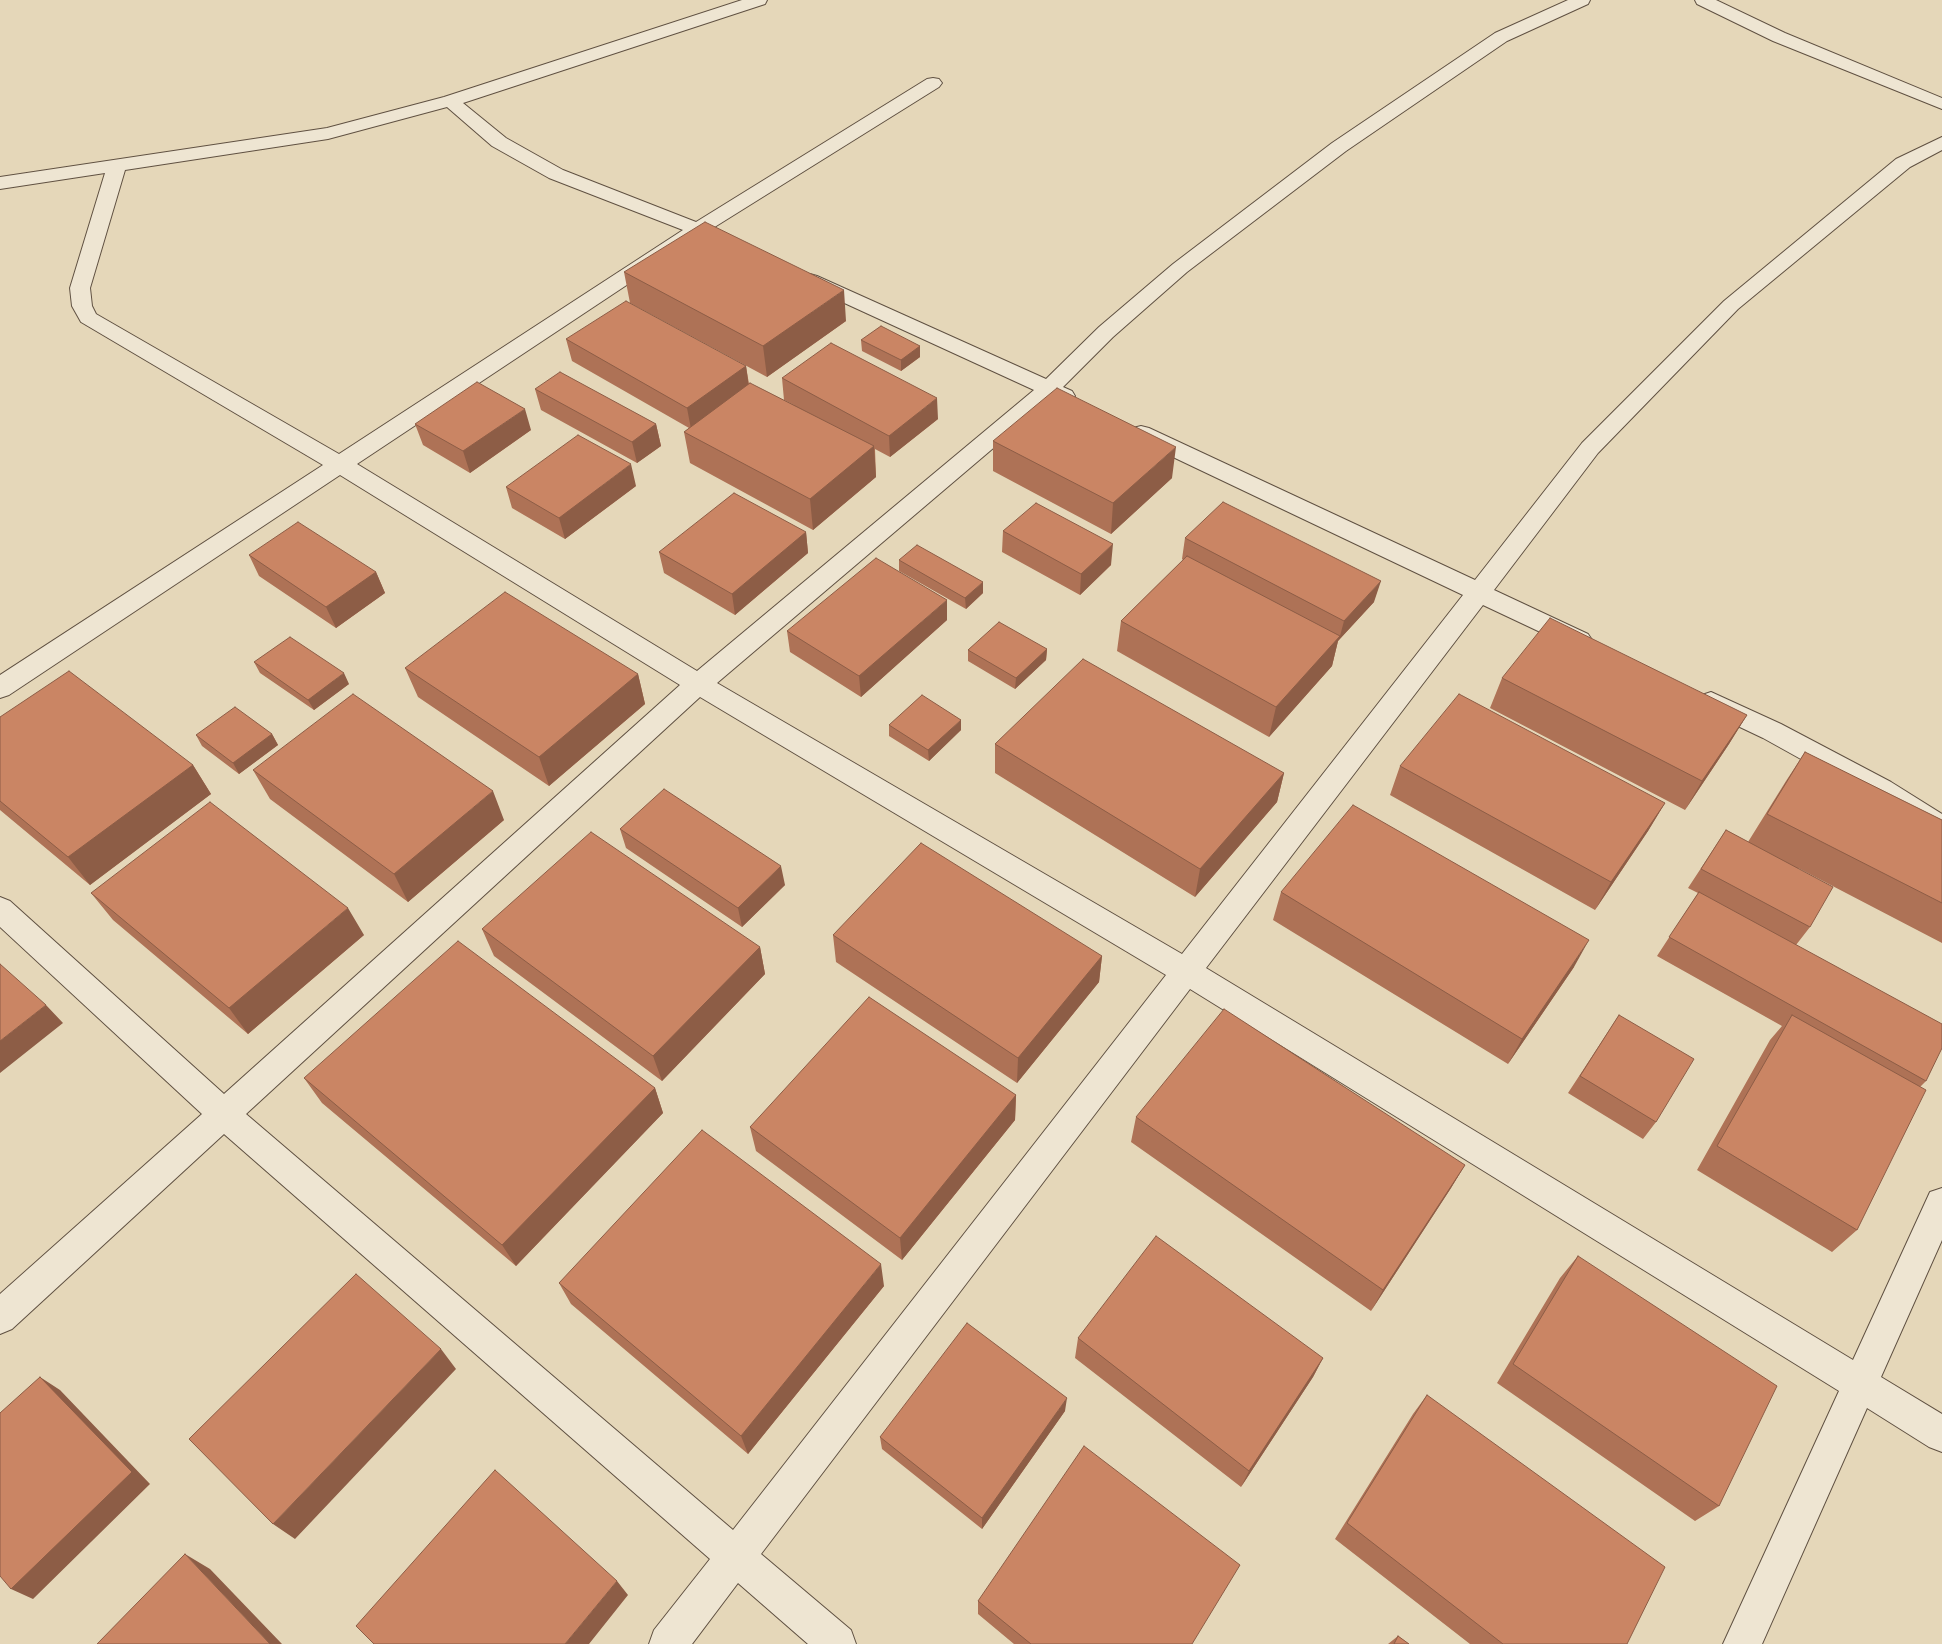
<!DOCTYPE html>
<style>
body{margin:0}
canvas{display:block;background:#e5d7b9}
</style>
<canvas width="1942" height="1644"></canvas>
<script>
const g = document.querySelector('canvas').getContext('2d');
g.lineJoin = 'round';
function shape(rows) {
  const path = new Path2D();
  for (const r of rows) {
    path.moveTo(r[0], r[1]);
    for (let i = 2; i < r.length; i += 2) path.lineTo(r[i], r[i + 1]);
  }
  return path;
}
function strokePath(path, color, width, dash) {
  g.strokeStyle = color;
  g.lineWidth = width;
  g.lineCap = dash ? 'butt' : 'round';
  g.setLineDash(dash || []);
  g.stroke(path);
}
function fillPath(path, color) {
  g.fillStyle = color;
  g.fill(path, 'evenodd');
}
const street = shape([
 [742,0,767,0,765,4,463,103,506,138,563,170,696,222,927,79,933,78,939,79,942,83,939,87,713,228,735,239,738,243,735,247,728,249,721,247,699,237,357,464,697,671,1034,390,803,284,800,280,803,276,810,274,817,276,1046,379,1099,327,1173,264,1332,143,1495,33,1568,0,1590,0,1588,4,1507,41,1346,151,1187,272,1113,337,1063,387,1072,391,1075,396,1072,401,1064,403,1051,399,717,683,1182,954,1463,595,1133,438,1130,433,1133,428,1141,426,1149,428,1475,580,1582,443,1724,301,1896,159,1942,137,1942,150,1910,167,1738,309,1598,453,1494,590,1588,634,1592,640,1588,646,1579,649,1570,646,1483,605,1206,968,1853,1360,1930,1192,1942,1188,1942,1240,1881,1377,1942,1414,1942,1452,1929,1447,1867,1408,1762,1644,1723,1644,1839,1391,1190,989,761,1554,851,1630,856,1644,808,1644,738,1583,692,1644,649,1644,654,1630,710,1559,224,1134,12,1329,0,1334,0,1294,202,1114,0,927,0,897,10,901,224,1094,680,685,340,475,9,695,0,698,0,675,323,465,81,322,72,306,70,288,105,173,0,189,0,177,327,128,444,97,742,0],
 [447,107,492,146,549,178,683,230,339,454,96,314,92,306,90,288,125,170,328,139,447,107],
 [700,697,1166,975,733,1530,246,1114,700,697],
 [1695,0,1716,0,1785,33,1942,98,1942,109,1773,41,1697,4,1695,0],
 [1711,692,1781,724,1891,782,1942,814,1942,839,1932,836,1871,798,1763,738,1702,709,1698,702,1702,695,1711,692]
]);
strokePath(street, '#605142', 2);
fillPath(street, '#eee5d2');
fillPath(shape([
 [624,272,846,321,767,377,630,303],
 [566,339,746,366,749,384,796,406,784,400,782,378,938,419,890,457,875,449,876,477,813,530,690,463,684,432,689,428,572,361],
 [861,340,920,346,920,357,901,371,862,351],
 [535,389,656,424,661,446,637,463,541,410],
 [415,424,531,430,470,473,423,445],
 [993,441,1172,478,1111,534,993,471],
 [636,486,565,539,512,508,506,487],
 [1003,531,1111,565,1080,595,1002,552],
 [806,532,808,553,735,615,664,573,659,552],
 [1185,538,1374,602,1338,641,1332,666,1269,737,1117,651,1121,621,1183,560,1182,559],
 [249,555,376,572,385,593,336,628,259,576],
 [899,560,983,593,966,609,899,571],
 [947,620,861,697,790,652,787,631],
 [1047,649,1046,660,1015,689,968,661,968,650],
 [254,662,349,684,314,710,260,673],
 [405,668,638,674,645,704,549,786,418,697],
 [1502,678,1747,715,1729,744,1685,810,1490,708],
 [0,717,193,765,211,794,90,885,0,810],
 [889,725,961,730,929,761,889,736],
 [272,734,278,745,239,774,202,746,196,735],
 [995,744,1284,773,1277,802,1195,897,995,773],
 [1805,752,1942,820,1942,943,1798,868,1810,927,1796,945,1926,1081,1920,1087,1857,1230,1832,1252,1697,1170,1770,1040,1782,1026,1657,956,1698,893,1688,888,1726,830,1748,842,1786,781],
 [1400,766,1665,803,1648,831,1595,910,1390,795],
 [253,770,504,820,408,902,270,799],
 [620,829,785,885,742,927,626,848],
 [1281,892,1574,967,1508,1064,1273,920],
 [91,893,364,935,248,1034,113,920],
 [482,929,760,947,765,974,662,1081,494,956],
 [833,935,1102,956,1099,982,1017,1083,836,962],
 [1619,1015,1656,1122,1643,1139,1568,1093],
 [304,1078,655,1088,663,1113,516,1266,322,1103],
 [1016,1095,1015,1120,902,1260,756,1151,750,1127],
 [1136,1117,1465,1165,1451,1188,1371,1311,1131,1142],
 [1578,1256,1719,1506,1695,1521,1497,1383,1560,1278],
 [559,1283,884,1286,748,1454,571,1304],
 [1078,1338,1323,1358,1313,1377,1241,1487,1075,1358],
 [1427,1395,1627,1644,1470,1644,1335,1539,1413,1414],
 [1065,1411,982,1529,882,1449,880,1437],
 [978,1601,1192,1644,1014,1644,978,1614],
 [1398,1636,1409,1644,1388,1644]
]), '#ae7256');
fillPath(shape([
 [844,290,846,321,767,377,763,346],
 [920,346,920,357,901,371,901,360],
 [746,366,749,388,691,429,687,408],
 [937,398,938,419,890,457,889,436],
 [525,409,531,430,470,473,463,451],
 [656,424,661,446,637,463,632,442],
 [874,446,876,477,813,530,810,499],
 [1176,447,1172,478,1111,534,1113,503],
 [631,464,636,486,565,539,559,518],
 [806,532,808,553,735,615,732,594],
 [1113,544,1111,565,1080,595,1081,574],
 [376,572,385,593,336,628,326,607],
 [1381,581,1374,602,1338,641,1332,666,1269,737,1276,707,1340,636,1344,621],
 [983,582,983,593,966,609,965,598],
 [947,600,947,620,861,697,859,676],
 [1047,649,1046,660,1015,689,1016,678],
 [344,673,349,684,314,710,308,700],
 [638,674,645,704,549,786,539,757],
 [1747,715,1729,744,1685,810,1702,781],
 [961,720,961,730,929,761,928,750],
 [272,734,278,745,239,774,233,763],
 [193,765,211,794,90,885,68,857],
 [1284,773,1277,802,1195,897,1200,869],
 [493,791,504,820,408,902,394,874],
 [1665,803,1648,831,1595,910,1611,882],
 [781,866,785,885,742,927,738,908],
 [348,908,364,935,248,1034,229,1008],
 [1589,940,1574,967,1508,1064,1522,1039],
 [760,947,765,974,662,1081,653,1056],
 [1102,956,1099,982,1017,1083,1018,1058],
 [46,1005,63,1023,0,1073,0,1041],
 [655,1088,663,1113,516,1266,502,1245],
 [1016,1095,1015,1120,902,1260,900,1238],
 [1465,1165,1451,1188,1371,1311,1383,1290],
 [881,1264,884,1286,748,1454,741,1436],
 [441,1349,456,1369,295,1539,273,1524],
 [1323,1358,1313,1377,1241,1487,1249,1471],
 [40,1377,60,1390,150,1484,33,1599,11,1589],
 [1067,1398,1065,1411,982,1529,982,1518],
 [185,1554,210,1569,282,1644,270,1644],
 [617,1581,628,1595,589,1644,565,1644]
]), '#8d5d46');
const building = shape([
 [705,222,844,290,763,346,624,272,705,222],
 [626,301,746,366,687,408,566,339,626,301],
 [881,326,920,346,901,360,861,340,881,326],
 [831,343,937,398,889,436,782,378,831,343],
 [560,372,656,424,632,442,535,389,560,372],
 [477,382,525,409,463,451,415,424,477,382],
 [750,383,874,446,810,499,684,432,750,383],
 [1057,388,1176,447,1113,503,993,441,1057,388],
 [578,435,631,464,559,518,506,487,578,435],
 [734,493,806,532,732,594,659,552,734,493],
 [1223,502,1381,581,1344,621,1185,538,1223,502],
 [1036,503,1113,544,1081,574,1003,531,1036,503],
 [298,522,376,572,326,607,249,555,298,522],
 [917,545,983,582,965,598,899,560,917,545],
 [1187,556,1340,636,1276,707,1121,621,1187,556],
 [876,558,947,600,859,676,787,631,876,558],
 [505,592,638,674,539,757,405,668,505,592],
 [1550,618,1747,715,1702,781,1502,678,1550,618],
 [999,622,1047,649,1016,678,968,650,999,622],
 [290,637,344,673,308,700,254,662,290,637],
 [1083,659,1284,773,1200,869,995,744,1083,659],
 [69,671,193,765,68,857,0,801,0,717,69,671],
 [353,694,493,791,394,874,253,770,353,694],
 [1459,694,1665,803,1611,882,1400,766,1459,694],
 [922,695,961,720,928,750,889,725,922,695],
 [235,707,272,734,233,763,196,735,235,707],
 [1805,752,1942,820,1942,903,1767,814,1805,752],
 [664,789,781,866,738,908,620,829,664,789],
 [210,802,348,908,229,1008,91,893,210,802],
 [1353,805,1589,940,1522,1039,1281,892,1353,805],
 [1726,830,1833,887,1810,927,1701,869,1726,830],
 [591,832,760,947,653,1056,482,929,591,832],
 [921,843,1102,956,1018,1058,833,935,921,843],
 [1699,892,1942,1024,1942,1048,1926,1081,1669,937,1699,892],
 [458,941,655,1088,502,1245,304,1078,458,941],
 [0,964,46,1005,0,1041,0,964],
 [869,997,1016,1095,900,1238,750,1127,869,997],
 [1224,1009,1465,1165,1383,1290,1136,1117,1224,1009],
 [1619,1015,1694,1059,1656,1122,1580,1076,1619,1015],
 [1792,1015,1926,1090,1857,1230,1717,1146,1792,1015],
 [702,1130,881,1264,741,1436,559,1283,702,1130],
 [1156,1236,1323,1358,1249,1471,1078,1338,1156,1236],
 [1578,1256,1777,1386,1719,1506,1513,1364,1578,1256],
 [356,1274,441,1349,273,1524,189,1439,356,1274],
 [967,1323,1067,1398,982,1518,880,1437,967,1323],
 [40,1377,132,1472,11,1589,0,1576,0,1413,40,1377],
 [1427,1395,1665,1567,1627,1644,1503,1644,1347,1523,1427,1395],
 [1084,1446,1240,1565,1192,1644,1031,1644,978,1601,1084,1446],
 [495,1470,617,1581,565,1644,374,1644,356,1626,495,1470],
 [185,1554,270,1644,97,1644,185,1554],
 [1398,1636,1409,1644,1394,1644,1398,1636]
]);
fillPath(building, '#ca8564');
strokePath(building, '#8d5d46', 1);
</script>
